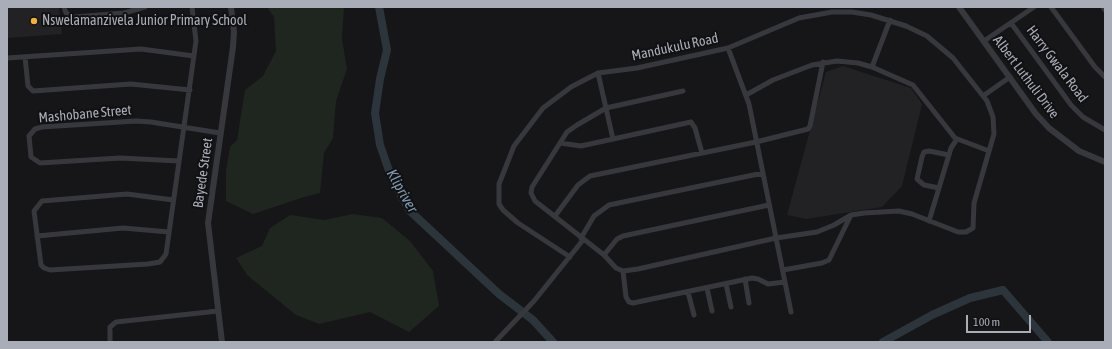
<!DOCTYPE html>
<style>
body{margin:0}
#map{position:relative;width:1112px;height:349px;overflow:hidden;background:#161618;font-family:"Asap Condensed",sans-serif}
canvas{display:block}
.frame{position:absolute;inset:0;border:8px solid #a8adb8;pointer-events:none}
.scale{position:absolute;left:966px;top:315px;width:65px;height:18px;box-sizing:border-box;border:2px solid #a8adb8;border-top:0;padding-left:5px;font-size:12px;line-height:14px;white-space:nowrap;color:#a8adb8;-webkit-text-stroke:3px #111113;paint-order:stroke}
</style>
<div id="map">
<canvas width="1112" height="349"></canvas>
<div class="frame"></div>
<div class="scale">100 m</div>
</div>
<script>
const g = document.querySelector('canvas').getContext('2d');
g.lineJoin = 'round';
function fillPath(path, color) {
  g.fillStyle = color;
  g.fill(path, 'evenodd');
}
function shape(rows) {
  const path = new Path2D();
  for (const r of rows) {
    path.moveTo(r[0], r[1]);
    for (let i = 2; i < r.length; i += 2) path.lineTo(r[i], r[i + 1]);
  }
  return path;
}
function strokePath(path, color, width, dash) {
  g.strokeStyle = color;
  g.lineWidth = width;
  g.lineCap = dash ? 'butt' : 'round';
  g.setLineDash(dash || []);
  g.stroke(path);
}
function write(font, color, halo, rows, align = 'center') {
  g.font = font + ' "Asap Condensed",sans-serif';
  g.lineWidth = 4;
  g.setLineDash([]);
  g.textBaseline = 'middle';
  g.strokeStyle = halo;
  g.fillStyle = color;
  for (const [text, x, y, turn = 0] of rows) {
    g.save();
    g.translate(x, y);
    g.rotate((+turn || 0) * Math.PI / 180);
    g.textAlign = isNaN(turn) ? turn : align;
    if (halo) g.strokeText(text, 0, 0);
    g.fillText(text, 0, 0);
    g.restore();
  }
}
fillPath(shape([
 [7,7,59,7,62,34,7,38],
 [843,66,911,88,922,104,902,186,882,207,806,219,787,215,826,72]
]), '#222225');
fillPath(shape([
 [267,7,344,7,342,38,347,69,336,101,333,138,324,153,320,193,304,197,253,214,226,201,226,171,230,147,237,140,245,90,263,76,276,51,274,17],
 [353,214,382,218,410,241,433,271,439,306,409,332,370,312,319,324,296,315,247,275,236,258,262,246,270,228,290,215,324,220]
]), '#1e261f');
strokePath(shape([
 [379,7,387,50,380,79,375,113,380,145,392,179,410,211,499,294,533,320,553,342],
 [883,342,932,315,970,298,1003,290,1048,342]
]), '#2c353c', 8);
strokePath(shape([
 [64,7,66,13,74,17,124,13,145,7],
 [1051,7,1095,67,1105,77],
 [1103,7,1105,10],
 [1011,23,1071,105,1083,117,1105,130],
 [984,41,1034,7],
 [728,48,749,104,791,312],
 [25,57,28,86,33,91,131,84,190,90],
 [7,58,141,49,194,56],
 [872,67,890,20],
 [598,73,613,139],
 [746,95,773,80,812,65,837,61,858,63,872,67,913,85,955,138,989,151],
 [983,96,1010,77],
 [560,143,581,146,691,122,695,128,702,153],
 [179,161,120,158,40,163,31,157,29,136,35,129,42,127,136,121,151,122,220,133],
 [939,188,924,185,917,179,922,157,924,152,929,151,949,155],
 [173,200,127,194,42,201,34,211,41,265,44,268,50,270,148,264,160,262,166,254,196,41,192,7],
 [555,216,578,185,590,176,756,142,808,129,810,126,823,62],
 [929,221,951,148,957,139],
 [37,236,123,228,169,232],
 [581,238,594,216,609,205,763,173],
 [604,255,617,239,623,236,769,205],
 [570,257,518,223,503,210,499,204,499,184,514,146,543,108,571,87,598,73,637,68,728,48,799,18,832,12,852,12,871,15,906,26,927,36,953,58,987,101,993,117,994,134,974,203,973,228,966,232,958,232,912,214,899,211,864,213,851,215,834,225,817,232,776,238,638,269,623,271,616,268,604,255,535,201,531,193,532,187,567,132,577,125,606,108,683,91],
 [783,270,822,263,829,260,851,215],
 [623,271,626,297,629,302,633,303,752,278,758,279,768,284,785,282],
 [745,279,749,303],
 [726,284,731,307],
 [707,288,712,311],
 [688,292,694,315],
 [110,342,110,327,116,322,218,311],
 [495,342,534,301,583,240]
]), '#37383d', 5);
strokePath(shape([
 [959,7,1036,114,1049,128,1079,151,1105,162],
 [222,342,208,223,233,47,234,32,231,7]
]), '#37383d', 6);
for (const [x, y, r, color] of [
 [34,21,4,"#f2b134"]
]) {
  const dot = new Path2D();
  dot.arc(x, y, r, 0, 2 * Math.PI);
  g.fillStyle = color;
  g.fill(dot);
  strokePath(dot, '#111113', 1.5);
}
write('14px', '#a8adb8', '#111113', [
 ["Nswelamanzivela Junior Primary School",42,21]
], 'left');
write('14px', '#a8adb8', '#111113', [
 ["Mandukulu Road",675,47,-12],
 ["Harry Gwala Road",1057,64,53],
 ["Albert Luthuli Drive",1026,77,53],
 ["Mashobane Street",85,114,-5],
 ["Bayede Street",203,173,-82]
]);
write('italic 15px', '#7f9bb3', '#111113', [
 ["Klipriver",402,191,60]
]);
</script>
